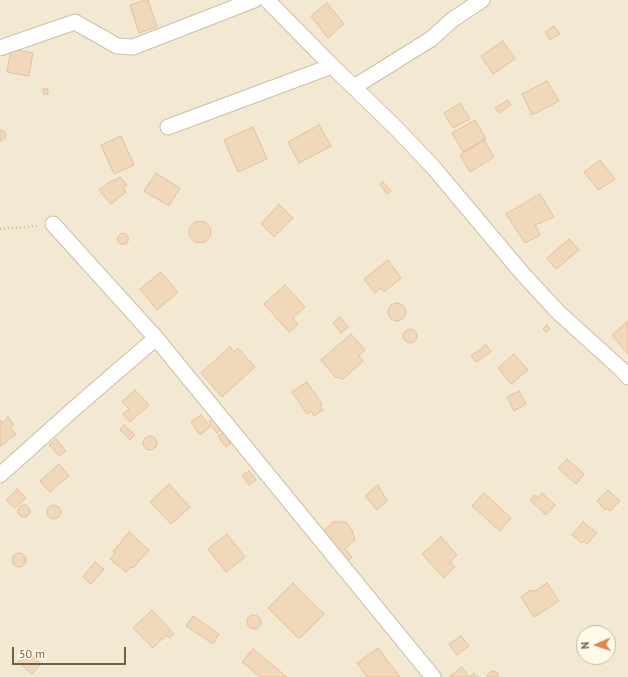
<!DOCTYPE html>
<style>
body{margin:0}
#map{position:relative;width:628px;height:677px;overflow:hidden;background:#fcf6e3;font-family:"PT Sans",sans-serif}
canvas{display:block}
.north{position:absolute;left:576px;top:625px;width:40px;height:40px;box-sizing:border-box;background:#fff9e9;border:1px solid #c7bba9;border-radius:50%;rotate:267deg;font-size:11px;font-weight:700;line-height:16px;text-align:center;color:#745e4a}
.north::after{content:'';display:block;margin:auto;width:14px;height:18px;background:#e5814a;clip-path:polygon(50% 0,100% 100%,50% 72%,0 100%)}
.scale{position:absolute;left:12px;top:647px;width:114px;height:18px;box-sizing:border-box;border:2px solid #745e4a;border-top:0;padding-left:5px;font-size:12px;line-height:14px;white-space:nowrap;color:#745e4a;-webkit-text-stroke:3px #fff9e9;paint-order:stroke}
</style>
<div id="map">
<canvas width="628" height="677"></canvas>
<div class="north">N</div>
<div class="scale">50 m</div>
</div>
<script>
const g = document.querySelector('canvas').getContext('2d');
g.lineJoin = 'round';
function fillPath(path, color) {
  g.fillStyle = color;
  g.fill(path, 'evenodd');
}
function shape(rows) {
  const path = new Path2D();
  for (const r of rows) {
    if (r.length === 3) {
      path.moveTo(r[0] + r[2], r[1]);
      path.arc(r[0], r[1], r[2], 0, 2 * Math.PI);
      continue;
    }
    path.moveTo(r[0], r[1]);
    for (let i = 2; i < r.length; i += 2) path.lineTo(r[i], r[i + 1]);
  }
  return path;
}
function strokePath(path, color, width, dash) {
  g.strokeStyle = color;
  g.lineWidth = width;
  g.lineCap = dash ? 'butt' : 'round';
  g.setLineDash(dash || []);
  g.stroke(path);
}
fillPath(shape([
 [0,0,628,0,628,677,0,677],
 [584,633,608,633,608,657,584,657]
]), '#f3e8d2');
const building = shape([
 [145,0,148,0,157,27,139,33,130,5,145,0],
 [327,3,344,24,328,38,311,16,327,3],
 [554,26,560,34,550,40,545,32,554,26],
 [503,41,515,59,493,74,481,56,503,41],
 [11,49,33,53,29,76,7,72,11,49],
 [547,81,559,101,532,115,522,94,547,81],
 [43,89,48,89,48,94,43,94,43,89],
 [508,100,511,105,499,113,495,108,508,100],
 [460,103,470,119,453,128,444,113,460,103],
 [475,120,486,139,463,152,452,133,475,120],
 [319,125,331,146,299,163,288,142,319,125],
 [253,127,267,159,238,172,224,140,253,127],
 [0,130,4,131,6,135,4,139,0,141,0,130],
 [121,136,134,165,114,174,101,145,121,136],
 [484,140,494,157,470,172,460,155,484,140],
 [600,160,615,179,598,190,584,172,600,160],
 [156,173,180,188,169,206,144,191,156,173],
 [120,177,127,185,123,188,126,192,111,204,99,190,112,180,114,181,120,177],
 [383,182,391,191,387,194,380,184,383,182],
 [540,194,554,217,535,225,540,235,525,243,506,214,540,194],
 [279,204,293,218,274,237,261,224,279,204],
 [200,232,11],
 [123,239,5.5],
 [569,239,579,250,556,269,547,258,569,239],
 [388,260,401,278,384,292,381,288,375,293,364,279,388,260],
 [161,272,178,292,157,310,140,289,161,272],
 [285,285,305,307,293,318,298,324,289,332,264,304,285,285],
 [397,312,9],
 [340,317,348,327,341,333,333,323,340,317],
 [628,321,628,354,612,335,628,321],
 [547,325,550,329,546,332,543,329,547,325],
 [410,336,7],
 [351,334,365,350,359,356,363,361,342,380,339,377,336,378,321,360,351,334],
 [486,345,491,352,476,362,471,356,486,345],
 [230,347,234,352,238,348,255,367,222,397,201,373,230,347],
 [514,354,528,370,511,384,498,368,514,354],
 [307,382,322,404,320,406,323,410,314,416,311,411,307,414,292,392,307,382],
 [135,390,149,405,130,422,123,414,129,409,122,402,135,390],
 [519,391,526,404,514,411,507,397,519,391],
 [201,415,210,427,200,435,191,422,201,415],
 [8,417,14,425,10,428,16,434,0,447,0,420,2,423,8,417],
 [213,419,221,430,217,433,209,422,213,419],
 [124,425,135,435,130,440,120,430,124,425],
 [224,432,231,443,226,447,218,436,224,432],
 [150,443,7],
 [56,439,66,451,59,456,49,445,56,439],
 [567,459,584,474,576,484,558,468,567,459],
 [59,464,69,476,50,492,40,481,59,464],
 [249,471,256,480,249,485,242,475,249,471],
 [169,484,190,507,171,524,150,502,169,484],
 [378,485,387,501,377,510,365,496,378,485],
 [17,489,26,498,15,508,6,500,17,489],
 [608,490,620,501,610,511,607,508,605,510,597,501,608,490],
 [484,493,511,518,500,531,472,506,484,493],
 [542,493,555,505,546,515,530,500,534,495,538,498,542,493],
 [24,511,6],
 [54,512,7],
 [333,522,346,522,352,530,355,540,345,549,352,557,345,564,320,535,333,522],
 [583,522,597,533,587,544,584,541,582,543,572,535,583,522],
 [129,532,149,550,133,568,130,567,126,572,110,559,115,553,113,552,129,532],
 [227,534,245,557,226,572,208,549,227,534],
 [441,537,457,555,450,562,455,567,444,578,422,554,441,537],
 [19,560,7],
 [95,562,104,569,91,584,83,577,95,562],
 [293,583,324,614,299,639,268,608,293,583],
 [547,583,559,601,534,617,521,597,531,590,535,591,547,583],
 [152,610,174,634,169,638,166,635,153,648,133,628,152,610],
 [254,622,7],
 [193,616,219,634,213,644,186,626,193,616],
 [461,636,469,646,457,655,449,644,461,636],
 [378,648,400,677,367,677,357,663,378,648],
 [253,649,287,677,260,677,242,662,253,649],
 [27,651,41,664,32,674,18,662,27,651],
 [462,667,469,677,474,673,477,677,451,677,450,676,462,667],
 [492,671,497,672,499,677,487,677,488,674,492,671]
]);
fillPath(building, '#f1d8bb');
strokePath(building, '#e3c19c', 1);
const minor = shape([
 [267,0,332,66,397,129,433,167,522,273,558,312,621,369,628,377],
 [0,48,75,22,117,46,133,47,254,0],
 [354,87,431,39,452,20,482,0],
 [168,127,332,66],
 [53,224,156,338,433,677],
 [0,475,76,407,156,338]
]);
strokePath(minor, '#cdbeaa', 17);
strokePath(shape([
 [0,229,38,226]
]), '#d6bb9f', 2.5, [1, 3]);
strokePath(minor, '#fff', 15);
</script>
